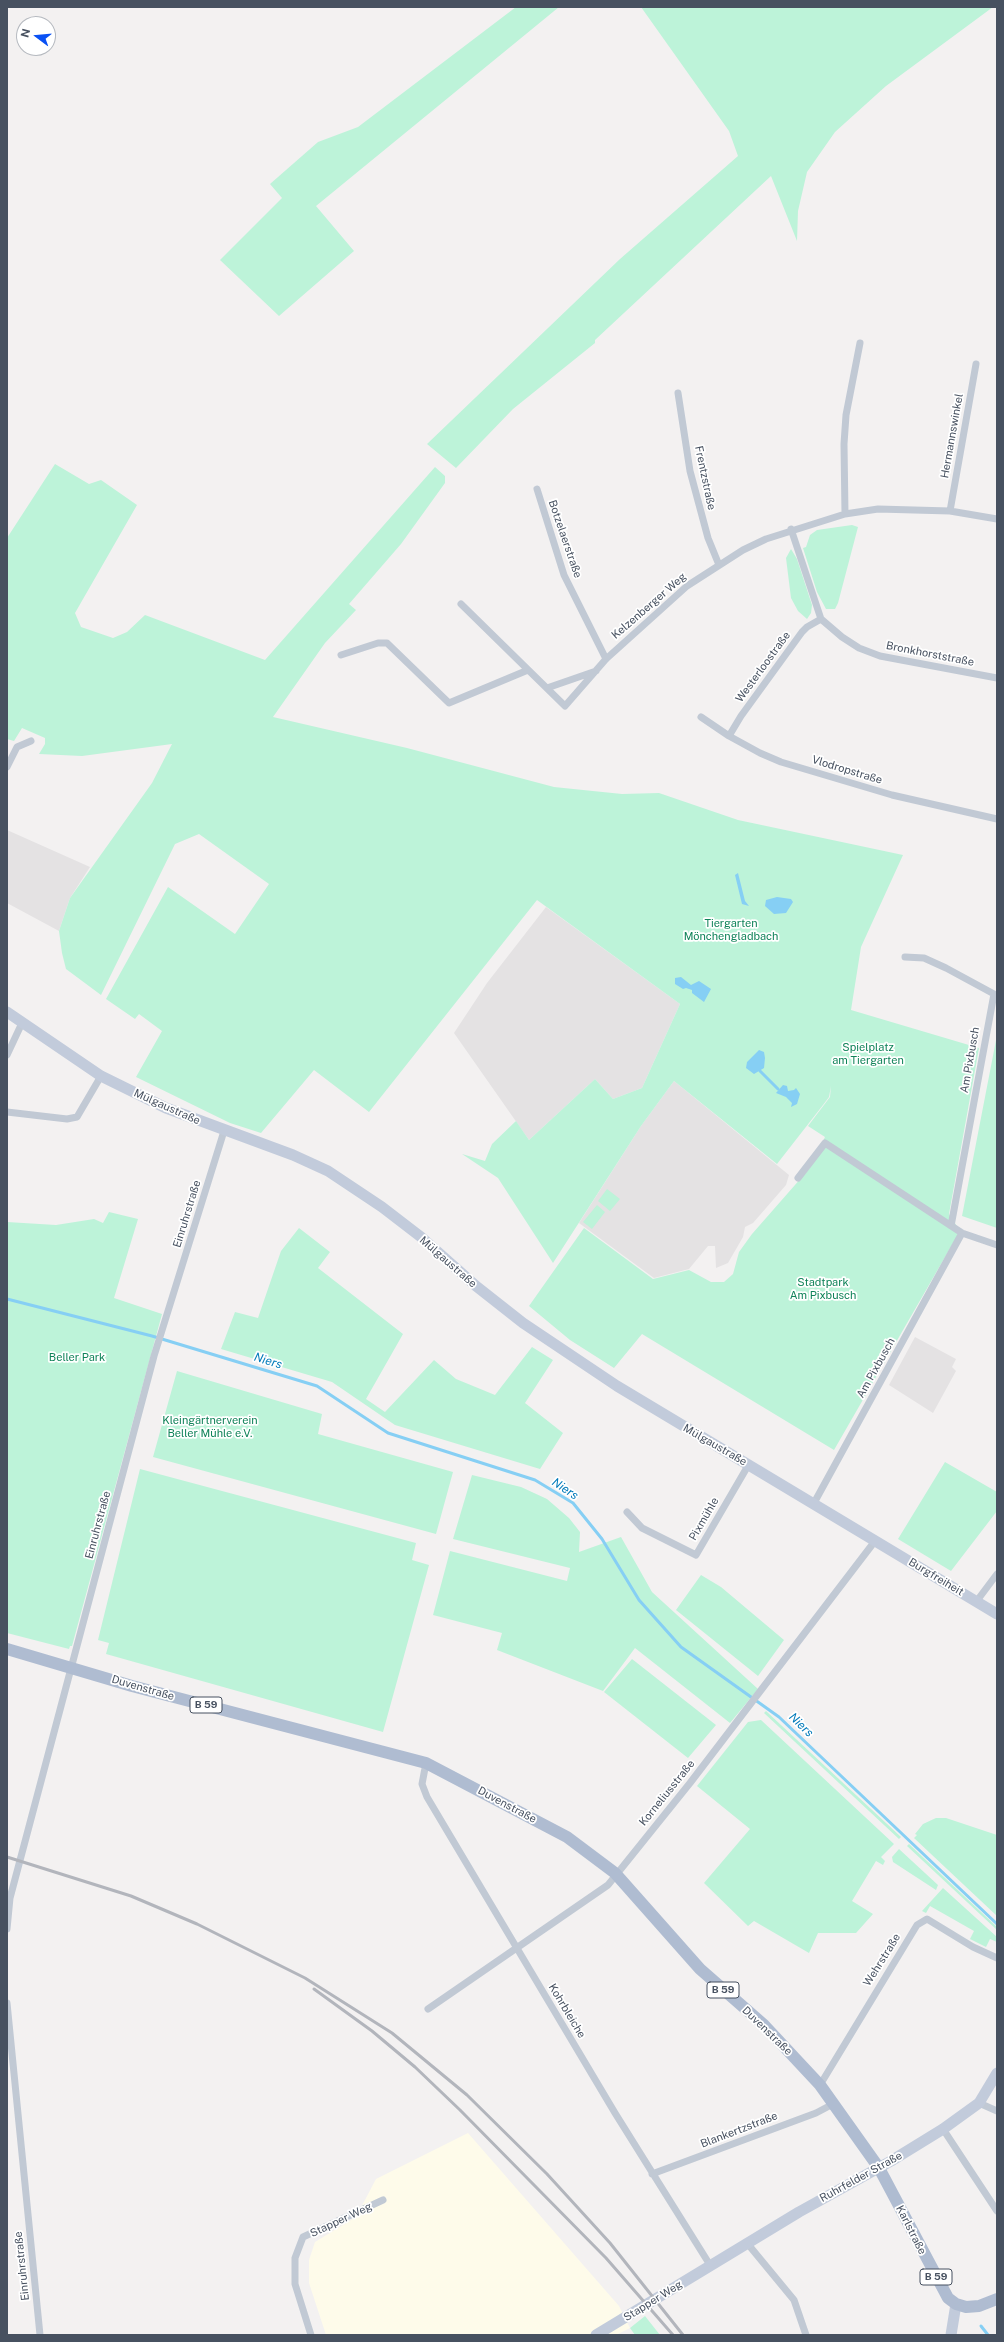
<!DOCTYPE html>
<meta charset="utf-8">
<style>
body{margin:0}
#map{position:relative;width:1004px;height:2342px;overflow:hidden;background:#f3f1f1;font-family:"Public Sans",sans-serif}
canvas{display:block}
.frame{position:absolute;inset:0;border:8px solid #475160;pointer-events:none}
.north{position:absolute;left:16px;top:16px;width:40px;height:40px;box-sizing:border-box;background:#fff;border:1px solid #b5b9bf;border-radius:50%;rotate:286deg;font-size:11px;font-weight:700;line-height:16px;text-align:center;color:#475160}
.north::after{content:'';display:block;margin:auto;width:14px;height:18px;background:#0a51f4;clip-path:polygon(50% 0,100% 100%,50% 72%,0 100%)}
</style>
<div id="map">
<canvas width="1004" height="2342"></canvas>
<div class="frame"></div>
<div class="north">N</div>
</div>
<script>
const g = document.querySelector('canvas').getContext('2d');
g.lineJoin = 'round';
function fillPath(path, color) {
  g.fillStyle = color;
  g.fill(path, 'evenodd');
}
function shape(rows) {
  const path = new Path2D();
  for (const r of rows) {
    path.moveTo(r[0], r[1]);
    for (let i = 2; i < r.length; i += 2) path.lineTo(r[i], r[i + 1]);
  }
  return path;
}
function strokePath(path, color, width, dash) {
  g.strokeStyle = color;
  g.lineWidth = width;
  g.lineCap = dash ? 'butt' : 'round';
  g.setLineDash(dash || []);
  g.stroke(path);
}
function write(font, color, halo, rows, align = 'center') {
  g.font = font + ' "Public Sans",sans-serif';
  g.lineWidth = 3.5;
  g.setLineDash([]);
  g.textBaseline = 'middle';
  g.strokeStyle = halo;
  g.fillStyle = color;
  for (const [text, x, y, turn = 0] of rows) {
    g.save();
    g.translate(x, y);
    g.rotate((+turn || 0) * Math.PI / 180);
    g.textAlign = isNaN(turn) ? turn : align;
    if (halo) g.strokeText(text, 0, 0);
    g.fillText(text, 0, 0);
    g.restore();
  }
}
fillPath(shape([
 [468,2133,619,2306,630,2328,616,2335,326,2335,309,2283,309,2260,315,2242,356,2217,376,2179]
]), '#fefbea');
fillPath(shape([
 [7,830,90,867,70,898,59,931,7,903],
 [546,907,680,1004,642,1088,613,1099,595,1079,529,1140,454,1033,487,983],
 [674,1081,789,1175,786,1185,753,1223,745,1227,743,1237,728,1263,716,1268,715,1246,708,1246,689,1269,654,1278,579,1223,641,1126],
 [915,1337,956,1359,952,1367,956,1371,933,1413,889,1385]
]), '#e4e2e3');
fillPath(shape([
 [516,7,559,7,316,206,354,251,279,316,220,260,282,198,270,184,318,142,358,127],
 [641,7,993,7,886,86,835,132,807,172,798,211,797,241,771,176,595,340,595,343,513,409,456,468,427,444,620,259,738,156,729,131],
 [55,464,89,484,101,480,137,505,75,613,81,627,113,638,127,632,145,615,265,660,435,467,445,476,445,483,401,544,349,604,356,610,325,643,273,717,407,748,554,787,622,794,659,793,738,820,903,855,861,947,851,1010,979,1048,949,1214,960,1231,834,1450,642,1334,614,1368,570,1340,529,1306,584,1228,653,1279,689,1270,711,1282,724,1282,733,1274,739,1252,752,1234,809,1169,825,1137,808,1126,830,1097,831,1086,829,1097,823,1105,777,1164,674,1081,641,1126,553,1263,498,1178,462,1154,485,1161,492,1144,516,1121,529,1140,595,1079,613,1099,642,1088,680,1004,537,900,369,1112,314,1070,261,1133,230,1123,136,1077,162,1031,139,1014,135,1019,106,999,168,887,235,934,269,884,199,834,175,844,101,995,66,969,62,953,59,931,70,898,152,783,172,744,82,756,39,754,45,744,45,738,22,728,14,741,7,739,7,538],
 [852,525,858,527,838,603,835,609,826,609,817,592,803,548,806,547,810,535,817,530],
 [791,549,797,559,812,605,811,613,807,619,798,611,791,598,786,558],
 [997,1035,997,1228,962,1216],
 [607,1189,620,1199,610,1211,598,1201],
 [597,1205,605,1212,592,1229,583,1222],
 [109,1212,138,1219,114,1298,162,1314,72,1646,70,1646,69,1649,7,1633,7,1222,56,1225,94,1219,103,1223],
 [299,1228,330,1252,318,1268,403,1334,366,1399,385,1412,434,1360,456,1379,495,1395,532,1347,553,1360,525,1403,563,1433,540,1469,395,1425,332,1382,221,1349,235,1312,258,1318,281,1251],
 [177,1371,322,1414,318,1434,453,1472,436,1534,153,1457],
 [945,1462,997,1492,997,1511,951,1571,898,1539],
 [140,1469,416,1543,412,1560,429,1565,383,1732,106,1654,109,1643,98,1640],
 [472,1475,521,1487,547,1499,569,1518,580,1532,579,1552,621,1537,652,1592,758,1689,730,1723,635,1648,603,1691,497,1650,502,1633,433,1615,450,1551,567,1581,570,1568,453,1539],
 [701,1575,721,1587,784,1640,758,1676,676,1610],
 [632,1659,716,1725,688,1758,604,1692],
 [766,1711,901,1837,899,1839,764,1713],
 [761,1720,894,1844,881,1857,885,1861,883,1865,876,1861,852,1901,873,1914,856,1933,818,1933,809,1953,754,1921,748,1926,704,1883,750,1829,697,1786,748,1722],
 [936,1818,946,1818,997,1835,997,1916,914,1838,917,1835,915,1834,923,1824],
 [909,1844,997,1927,997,1930,907,1846],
 [899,1849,938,1885,936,1890,893,1862,892,1857],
 [943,1888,997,1937,997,1942,990,1939,986,1947,970,1939,974,1931,930,1906,926,1913,922,1911],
 [645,2316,660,2335,635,2335,630,2328]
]), '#bdf3d9');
fillPath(shape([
 [738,873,745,901,749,906,742,904,735,875],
 [777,897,791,899,793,902,786,913,774,914,765,906,766,900],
 [681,977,691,985,699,981,711,989,704,1002,692,993,692,990,686,988,683,989,675,984,675,978],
 [759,1050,764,1052,765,1058,764,1068,754,1074,746,1068,747,1062],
 [783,1085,787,1086,788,1091,794,1090,796,1088,800,1094,797,1104,791,1107,792,1103,786,1097,776,1093]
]), '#86cff4');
strokePath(shape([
 [760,1071,778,1089],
 [7,1299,152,1336,317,1386,388,1433,535,1480,573,1503,602,1539,639,1600,681,1647,779,1717,997,1924],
 [981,2326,988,2335]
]), '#86cff4', 3);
strokePath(shape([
 [678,393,690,471,708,538,719,565],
 [537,489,564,575,606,659],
 [950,511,976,364],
 [845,514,844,444,846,415,860,343],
 [791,529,821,619,842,637,859,648,880,656,997,678],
 [461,604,565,706,606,659,687,586,743,550,766,539,845,514,878,509,950,511,997,519],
 [341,655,378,643,387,643,449,703,528,670],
 [547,688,596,671],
 [701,717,729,736,760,753,781,762,892,795,997,819],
 [729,736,741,716,802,632,807,627,821,619],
 [7,767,17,747,31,741],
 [905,957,924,958,946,968,994,994,951,1226],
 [7,1055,22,1023],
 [7,1112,67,1119,77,1117,101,1076],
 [798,1178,825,1143,962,1233,997,1245],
 [814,1503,962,1233],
 [627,1512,642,1528,696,1555,749,1464],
 [976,1602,997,1574],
 [426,1763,422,1784,427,1797,615,2113,710,2265],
 [7,1929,10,1898,154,1356,224,1131],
 [7,2003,40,2335],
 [428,2009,608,1885,690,1783,875,1541],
 [820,2085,917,1925,927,1919,973,1947,997,1958],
 [979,2103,997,2111],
 [943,2129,997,2211],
 [652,2174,816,2113,833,2104],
 [747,2243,794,2300,806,2335],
 [311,2335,295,2284,295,2258,303,2237,383,2200]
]), '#c1c9d4', 7);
strokePath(shape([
 [7,1012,101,1076,166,1108,293,1155,328,1171,382,1207,421,1237,476,1286,523,1323,617,1386,997,1614],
 [596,2335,799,2212,891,2161,943,2129,979,2103,997,2073],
 [951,2335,956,2304]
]), '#c2cbdb', 11);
strokePath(shape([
 [7,1649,132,1686,426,1763,567,1837,615,1873,700,1969,764,2025,820,2085,879,2168,948,2298,956,2304,966,2307,979,2306,997,2299]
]), '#afbcd1', 12);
strokePath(shape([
 [7,1857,131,1896,197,1924,305,1978,392,2033,467,2095,547,2174,610,2243,683,2335],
 [314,1989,372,2031,415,2067,460,2110,606,2258,673,2335]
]), '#b2b5bc', 3);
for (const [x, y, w] of [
 [206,1705,32],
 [723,1990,32],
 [936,2277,32]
]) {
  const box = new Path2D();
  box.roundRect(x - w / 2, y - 8, w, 16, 3);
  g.fillStyle = '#fff';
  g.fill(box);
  strokePath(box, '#475160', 1);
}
write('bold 10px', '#475160', null, [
 ["B 59",206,1705],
 ["B 59",723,1990],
 ["B 59",936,2277]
]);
write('11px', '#475160', '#fff', [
 ["Hermannswinkel",952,436,-80],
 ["Frentzstraße",705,478,78],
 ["Botzelaerstraße",565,539,71],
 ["Kelzenberger Weg",649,606,-41],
 ["Bronkhorststraße",930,654,11],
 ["Westerloostraße",763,667,-54],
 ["Vlodropstraße",847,770,17],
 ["Am Pixbusch",970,1060,-80],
 ["Mülgaustraße",167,1107,24],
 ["Einruhrstraße",187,1214,-73],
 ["Mülgaustraße",448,1262,41],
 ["Am Pixbusch",876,1368,-61],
 ["Mülgaustraße",715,1445,30],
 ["Pixmühle",704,1519,-60],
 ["Einruhrstraße",98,1525,-75],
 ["Burgfreiheit",936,1577,31],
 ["Duvenstraße",143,1688,16],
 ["Korneliusstraße",667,1793,-51],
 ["Duvenstraße",507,1805,28],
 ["Wehrstraße",882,1960,-58],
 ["Kohrbleiche",567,2011,59],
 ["Duvenstraße",767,2031,44],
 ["Blankertzstraße",739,2130,-21],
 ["Ruhrfelder Straße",861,2177,-29],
 ["Stapper Weg",341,2220,-25],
 ["Karlstraße",911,2230,63],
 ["Einruhrstraße",22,2266,-96],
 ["Stapper Weg",653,2301,-32]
]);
write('11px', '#108359', '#fff', [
 ["Tiergarten",731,924],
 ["Mönchengladbach",731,937],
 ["Spielplatz",868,1048],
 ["am Tiergarten",868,1061],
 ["Stadtpark",823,1283],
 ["Am Pixbusch",823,1296],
 ["Beller Park",77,1358],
 ["Kleingärtnerverein",210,1421],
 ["Beller Mühle e.V.",210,1434]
]);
write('italic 12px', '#007aba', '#fff', [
 ["Niers",268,1361,17],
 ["Niers",565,1489,34],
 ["Niers",801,1725,44]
]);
</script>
